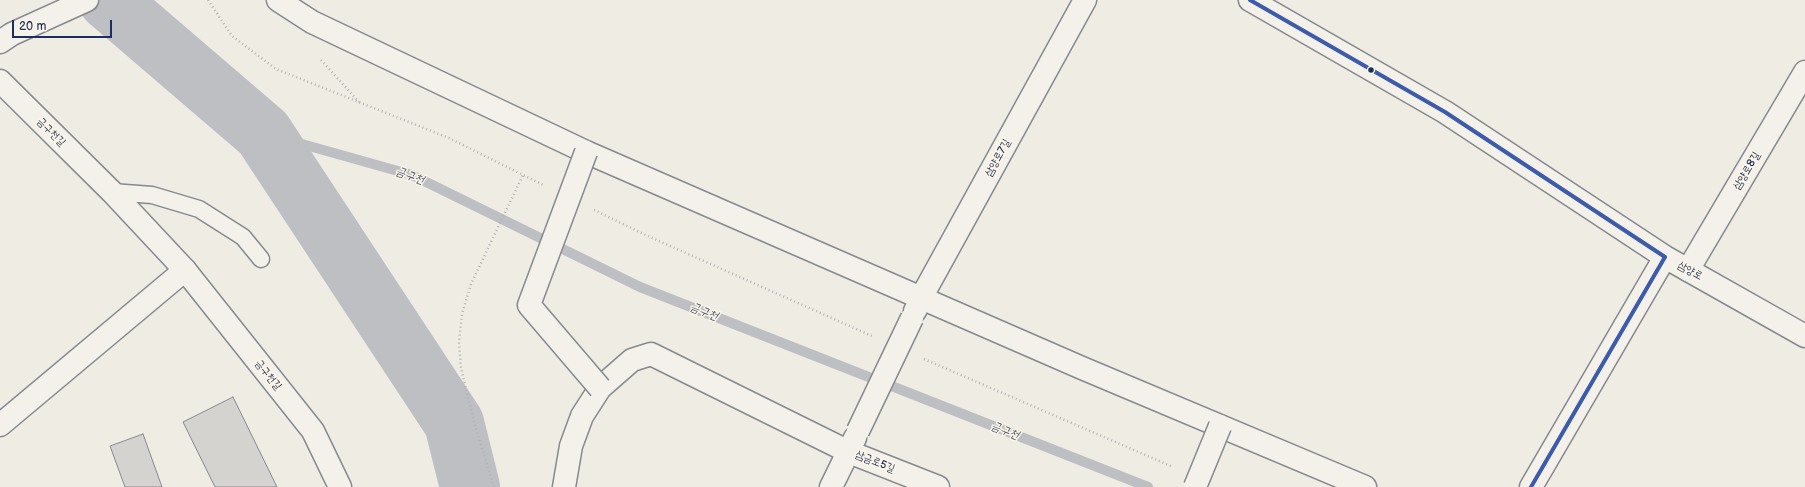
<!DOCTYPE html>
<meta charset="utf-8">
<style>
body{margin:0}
#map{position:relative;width:1805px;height:487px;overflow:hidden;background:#efece4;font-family:"Balsamiq Sans",sans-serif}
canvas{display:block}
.scale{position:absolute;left:12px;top:20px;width:100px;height:18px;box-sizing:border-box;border:2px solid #1b2f5e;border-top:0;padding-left:5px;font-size:12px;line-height:14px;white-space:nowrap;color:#1b2f5e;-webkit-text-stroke:3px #fcf5e5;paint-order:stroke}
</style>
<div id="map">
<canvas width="1805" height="487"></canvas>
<div class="scale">20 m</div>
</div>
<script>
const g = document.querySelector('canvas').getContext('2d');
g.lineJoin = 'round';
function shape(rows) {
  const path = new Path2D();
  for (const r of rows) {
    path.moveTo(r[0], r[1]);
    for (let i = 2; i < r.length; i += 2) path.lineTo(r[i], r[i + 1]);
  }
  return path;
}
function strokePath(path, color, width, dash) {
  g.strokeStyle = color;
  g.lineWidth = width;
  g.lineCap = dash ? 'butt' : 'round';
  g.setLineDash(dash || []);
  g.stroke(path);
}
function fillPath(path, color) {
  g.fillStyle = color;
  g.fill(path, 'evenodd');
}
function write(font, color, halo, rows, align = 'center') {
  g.font = font + ' "Balsamiq Sans","Poor Story",sans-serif';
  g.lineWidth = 3;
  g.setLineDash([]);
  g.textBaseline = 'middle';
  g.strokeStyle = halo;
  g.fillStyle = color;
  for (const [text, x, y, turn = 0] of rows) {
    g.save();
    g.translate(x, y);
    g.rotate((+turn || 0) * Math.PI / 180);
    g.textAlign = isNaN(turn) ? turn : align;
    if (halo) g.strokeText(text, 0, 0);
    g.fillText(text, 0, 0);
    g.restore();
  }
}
strokePath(shape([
 [263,133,412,175,640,287,1148,487]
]), '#bebfc2', 10);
strokePath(shape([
 [108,0,263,133,454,423,470,487]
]), '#bebfc2', 60);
const building = shape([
 [233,397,277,487,215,487,183,422,233,397],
 [143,434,162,487,125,487,110,446,143,434]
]);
fillPath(building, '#d5d3d0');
strokePath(building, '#86898e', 1);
const lane = shape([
 [112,192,152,195,199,209,243,237,261,259]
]);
const street = shape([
 [278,0,312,22,586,152,1082,368,1365,487],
 [0,42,12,34,87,0],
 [1688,270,1805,72],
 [915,311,921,298,1085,0],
 [0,425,185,270],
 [564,487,571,446,582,416,600,388,632,360,651,354,849,452,938,487],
 [831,487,855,438]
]);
const secondary = shape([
 [1250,0,1445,112,1665,257,1805,336],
 [0,81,112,192,185,270,313,431,340,487],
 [1531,487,1665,257]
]);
strokePath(lane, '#86898e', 19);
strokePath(street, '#86898e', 25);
strokePath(secondary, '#86898e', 25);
strokePath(shape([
 [208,0,232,36,276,69,449,138,543,185],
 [321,60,359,102],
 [594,210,650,237,872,336],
 [924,359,1173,467],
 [494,487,474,422,461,368,459,342,462,314,471,284,523,175]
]), '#b1b2b4', 2.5, [1, 3]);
strokePath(lane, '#f4f1eb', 16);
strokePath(street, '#f4f1eb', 22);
strokePath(secondary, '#f4f1eb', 22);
const streetBridge = shape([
 [586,152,529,305,600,388],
 [858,431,912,318],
 [1195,487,1220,426]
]);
strokePath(streetBridge, '#86898e', 25, []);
strokePath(streetBridge, '#f4f1eb', 22);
strokePath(shape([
 [1250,0,1445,112,1665,257],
 [1531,487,1665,257]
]), '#3d5bab', 4);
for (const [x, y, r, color] of [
 [1371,70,3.5,"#1b2f5e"]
]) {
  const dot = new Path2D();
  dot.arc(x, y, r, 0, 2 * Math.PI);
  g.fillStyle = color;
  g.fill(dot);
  strokePath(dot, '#fcf5e5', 1.5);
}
write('11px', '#1b2f5e', '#fcf5e5', [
 ["금구천길",51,132,45],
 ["삼양로7길",998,158,-61],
 ["삼양로8길",1747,171,-59],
 ["삼양로",1690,271,29],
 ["금구천길",268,375,51],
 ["삼금로5길",875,462,22]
]);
write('italic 12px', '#465478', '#fcf5e5', [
 ["금구천",410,176,20],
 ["금구천",704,312,22],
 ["금구천",1005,431,22]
]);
</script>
